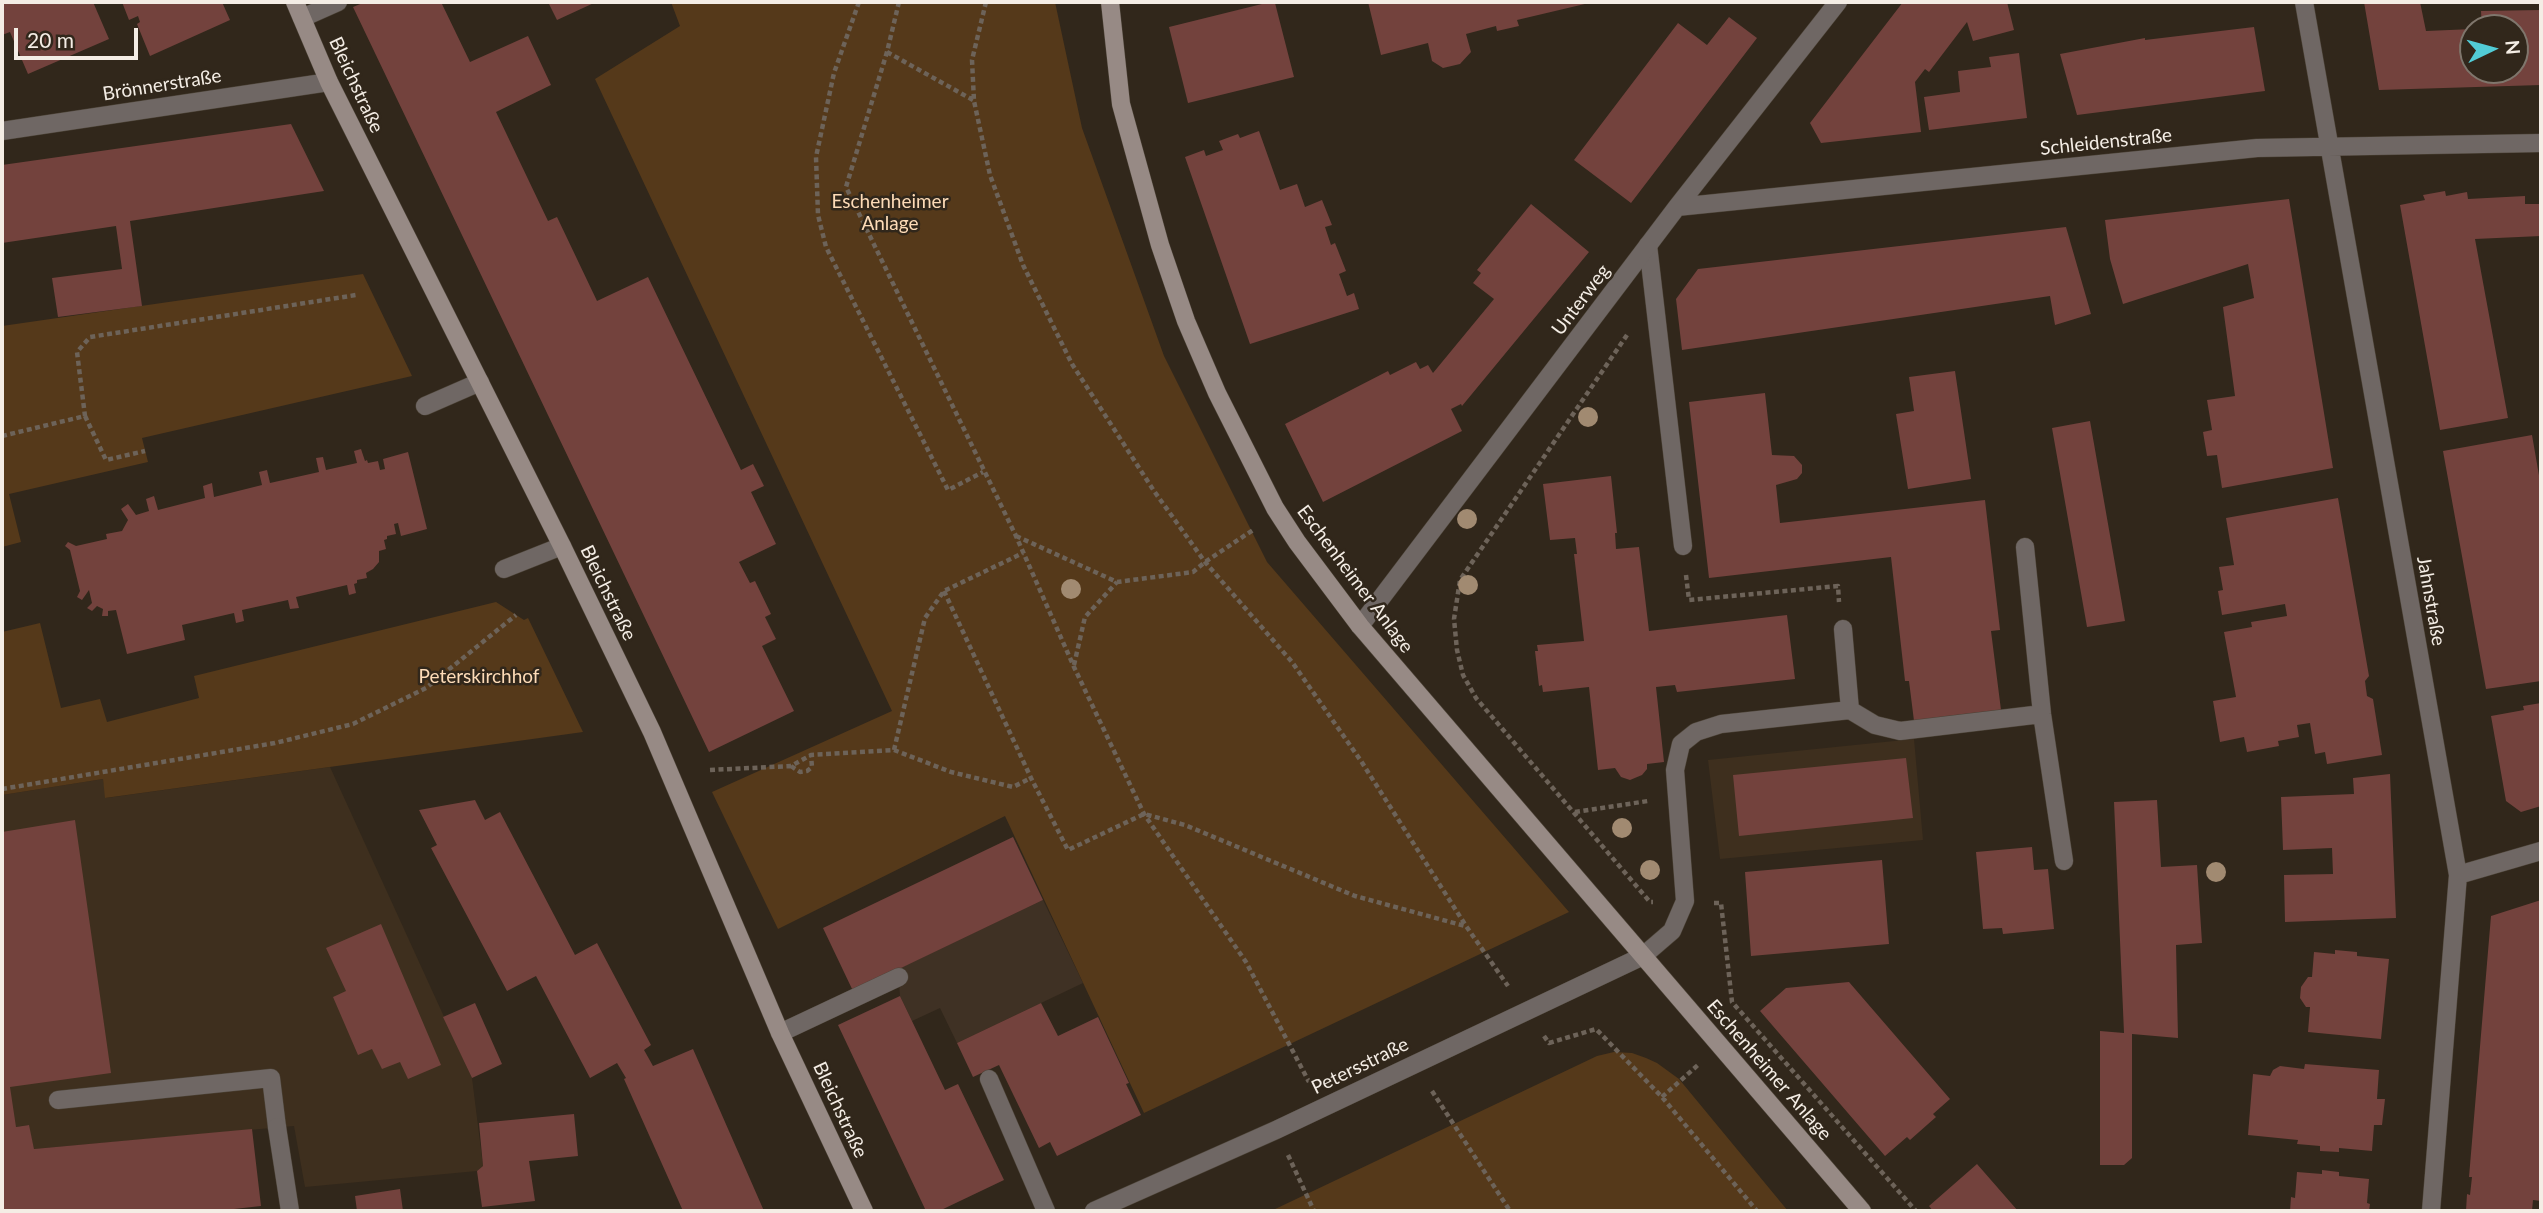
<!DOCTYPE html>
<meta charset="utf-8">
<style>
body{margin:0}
#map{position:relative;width:2543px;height:1213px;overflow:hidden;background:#31271b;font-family:Lato,sans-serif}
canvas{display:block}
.frame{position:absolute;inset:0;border:4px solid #f4ede5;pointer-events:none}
.north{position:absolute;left:2459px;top:14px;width:70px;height:70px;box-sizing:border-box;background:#31271b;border:2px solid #7f766c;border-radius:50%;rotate:85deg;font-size:19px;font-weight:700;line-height:28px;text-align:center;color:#f4ede5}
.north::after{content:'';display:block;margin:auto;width:24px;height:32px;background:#52ccd6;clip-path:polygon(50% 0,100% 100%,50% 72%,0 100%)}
.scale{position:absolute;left:14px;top:28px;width:124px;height:32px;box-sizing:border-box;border:4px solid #f4ede5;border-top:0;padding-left:9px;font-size:21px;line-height:24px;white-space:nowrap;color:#f4ede5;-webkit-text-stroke:5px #31271b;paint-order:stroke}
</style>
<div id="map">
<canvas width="2543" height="1213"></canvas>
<div class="frame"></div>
<div class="north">N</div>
<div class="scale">20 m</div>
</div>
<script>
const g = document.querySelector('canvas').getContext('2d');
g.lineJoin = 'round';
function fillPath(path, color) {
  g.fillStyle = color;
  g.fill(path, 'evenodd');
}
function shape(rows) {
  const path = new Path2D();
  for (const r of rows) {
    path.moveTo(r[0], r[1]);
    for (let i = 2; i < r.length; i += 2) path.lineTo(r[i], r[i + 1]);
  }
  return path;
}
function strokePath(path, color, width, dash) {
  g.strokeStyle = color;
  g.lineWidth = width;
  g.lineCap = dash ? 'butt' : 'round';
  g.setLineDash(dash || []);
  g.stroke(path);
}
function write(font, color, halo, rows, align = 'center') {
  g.font = font + ' Lato,sans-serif';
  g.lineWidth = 5;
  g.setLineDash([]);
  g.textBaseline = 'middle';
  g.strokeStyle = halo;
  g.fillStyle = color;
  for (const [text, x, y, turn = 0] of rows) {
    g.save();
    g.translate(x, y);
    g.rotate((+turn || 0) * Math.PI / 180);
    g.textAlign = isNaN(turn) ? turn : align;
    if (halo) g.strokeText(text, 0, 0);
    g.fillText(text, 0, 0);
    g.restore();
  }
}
fillPath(shape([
 [1914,739,1923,840,1720,859,1708,760],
 [330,767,472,1078,483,1166,477,1171,305,1187,294,1126,34,1149,28,1125,2,1129,2,795,103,779,106,798]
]), '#3e2f1e');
fillPath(shape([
 [1043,900,1083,983,957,1043,940,1008,912,1021,900,996,898,969]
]), '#3f3124');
fillPath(shape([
 [671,2,1055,2,1082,128,1164,356,1267,562,1569,912,1144,1113,1005,816,778,929,712,792,892,711,595,79,680,26],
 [363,274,412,376,142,438,148,462,9,494,21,542,2,547,2,326],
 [496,602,524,620,528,618,583,732,105,798,103,779,2,795,2,632,40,623,61,708,100,699,107,722,199,698,194,676],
 [1614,1052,1632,1053,1646,1058,1657,1063,1679,1079,1788,1211,1271,1211,1597,1056]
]), '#55391a');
fillPath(shape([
 [2,2,93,2,109,39,28,74,10,32,2,35],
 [122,2,222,2,230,20,150,56,137,24,140,22,138,16,129,20],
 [365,2,441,2,470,62,528,36,551,85,496,112,548,221,557,217,597,301,648,277,741,470,753,464,764,486,751,492,776,544,739,562,750,583,755,581,771,614,765,617,776,639,762,646,794,711,709,752,353,7],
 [548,2,596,2,557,20],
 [1270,2,1275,3,1294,77,1188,103,1169,27],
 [1368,2,1589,2,1589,3,1517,20,1519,26,1497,31,1496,26,1466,34,1471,52,1460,64,1443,68,1432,61,1428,43,1381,55],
 [1903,2,2007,2,2014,30,1973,41,1967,22,1929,72,1925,69,1915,82,1921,132,1821,143,1810,123],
 [2364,2,2420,2,2426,31,2473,29,2473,70,2515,70,2515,28,2482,28,2481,11,2541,10,2541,85,2379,90],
 [1729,17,1757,38,1631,203,1574,160,1678,23,1707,45],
 [2254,27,2265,91,2077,115,2060,54,2145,38,2145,40],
 [2019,53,2027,118,1929,130,1924,97,1960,92,1958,71,1991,67,1989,57],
 [291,124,324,191,130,221,142,306,58,317,52,278,122,269,116,226,2,243,2,165],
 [1259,131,1280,190,1297,184,1305,207,1322,200,1332,225,1325,227,1331,245,1335,243,1346,271,1339,274,1347,296,1354,293,1359,309,1250,344,1185,157,1204,150,1206,156,1223,150,1219,141,1238,134,1240,138],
 [2445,191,2446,196,2467,192,2468,199,2525,196,2525,204,2541,204,2541,236,2475,239,2508,418,2440,430,2400,205,2425,200,2423,195],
 [2289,199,2333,468,2222,488,2217,455,2207,456,2203,432,2212,430,2207,400,2235,396,2223,307,2254,298,2248,264,2123,304,2110,259,2105,220],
 [1531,204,1589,252,1462,406,1461,404,1451,409,1462,431,1323,502,1285,424,1388,371,1390,375,1416,362,1420,369,1428,365,1433,373,1494,299,1473,283,1481,273,1477,270],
 [2066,227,2091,314,2055,325,2050,296,1682,350,1676,299,1698,269],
 [1955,371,1971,479,1908,489,1896,414,1914,411,1909,377],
 [1765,393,1772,455,1794,456,1802,465,1802,473,1797,479,1776,485,1780,523,1985,500,2000,630,1991,631,2001,710,1914,721,1909,681,1905,681,1891,557,1709,578,1689,402],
 [2090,421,2125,621,2087,627,2052,428],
 [2532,435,2541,487,2541,681,2486,689,2443,451],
 [361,449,365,461,367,460,368,463,378,461,380,470,385,469,383,459,408,452,427,529,401,536,398,523,394,524,396,534,387,536,387,539,384,540,386,549,379,551,379,562,373,569,366,573,367,578,357,580,357,583,354,584,356,593,349,595,347,585,296,597,299,608,290,609,288,600,242,610,244,621,236,623,234,613,182,625,185,640,127,654,116,610,108,611,108,616,102,616,103,609,97,606,92,611,87,608,92,603,89,590,82,600,77,597,80,591,70,550,65,546,68,542,76,546,107,539,106,534,122,531,128,520,121,509,128,504,136,515,149,511,146,499,154,496,158,510,205,498,203,486,212,483,214,497,262,485,259,472,267,470,270,483,319,472,316,458,323,457,326,470,357,463,354,451],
 [1611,476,1617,533,1615,533,1616,549,1639,547,1649,631,1787,615,1795,679,1677,692,1675,685,1656,687,1664,762,1647,764,1647,769,1642,775,1630,780,1621,777,1615,768,1598,770,1589,687,1543,692,1542,685,1539,686,1535,651,1538,651,1537,645,1584,641,1574,554,1577,554,1575,538,1550,540,1543,484],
 [2338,498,2369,676,2365,681,2367,696,2373,699,2382,755,2327,764,2325,752,2315,754,2310,723,2297,725,2299,737,2278,741,2279,746,2247,752,2244,737,2220,742,2213,701,2236,697,2224,632,2252,627,2251,622,2287,616,2285,604,2222,615,2218,591,2223,590,2219,567,2234,565,2226,518],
 [2541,703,2541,806,2521,812,2506,801,2491,716,2524,710,2523,706],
 [1906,758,1913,818,1739,836,1733,775],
 [2390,774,2396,918,2285,922,2284,875,2333,874,2332,848,2283,850,2281,797,2354,794,2353,778],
 [475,800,485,820,500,812,575,955,597,943,651,1045,644,1050,653,1066,693,1049,764,1211,683,1211,624,1079,626,1078,617,1063,590,1078,536,976,507,991,431,848,437,845,419,810],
 [2157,800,2161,867,2197,865,2202,943,2176,945,2178,1038,2132,1034,2132,1158,2124,1165,2100,1165,2100,1031,2124,1033,2114,802],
 [75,820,111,1073,10,1087,16,1127,29,1125,34,1149,252,1129,261,1206,216,1211,2,1211,2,832],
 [1013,837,1043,900,853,991,823,928],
 [2032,847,2034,870,2048,869,2054,929,2003,934,2002,928,1983,929,1976,852],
 [1882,860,1889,944,1751,956,1745,872],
 [2541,900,2541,1201,2533,1200,2532,1211,2466,1211,2467,1194,2470,1195,2472,1177,2469,1177,2491,916],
 [381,924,441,1065,408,1079,400,1062,382,1069,372,1049,358,1055,333,997,346,991,326,948],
 [2335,950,2357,952,2357,956,2389,959,2381,1039,2308,1032,2310,1007,2306,1007,2300,998,2301,987,2308,977,2312,977,2314,952,2335,954],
 [1849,982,1950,1099,1933,1114,1936,1117,1910,1140,1907,1137,1885,1156,1760,1011,1786,988],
 [900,996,945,1090,958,1084,1004,1180,939,1211,926,1211,838,1025],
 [475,1003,502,1064,472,1078,443,1017],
 [1041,1003,1058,1036,1098,1017,1129,1083,1126,1084,1141,1115,1057,1156,1050,1142,1039,1148,999,1065,973,1077,957,1043],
 [2305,1064,2379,1070,2377,1099,2385,1099,2382,1125,2374,1125,2372,1151,2339,1148,2339,1152,2320,1151,2320,1146,2297,1144,2298,1140,2248,1135,2253,1074,2270,1076,2273,1070,2280,1066,2304,1069],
 [574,1114,578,1156,529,1161,535,1201,482,1207,477,1171,483,1166,479,1123],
 [1977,1164,2018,1211,1933,1211,1929,1206],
 [2322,1170,2339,1172,2339,1176,2369,1179,2367,1203,2370,1204,2369,1211,2290,1211,2291,1197,2295,1198,2297,1172,2322,1174],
 [400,1189,403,1211,357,1211,355,1196]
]), '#73423d');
const service = shape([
 [302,18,338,2],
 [1648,245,1683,546],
 [425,406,480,382],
 [2025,547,2042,714,2064,861],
 [504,569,562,546],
 [1850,710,1875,725,1900,731,2042,714],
 [1643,956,1672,931,1685,901,1675,770,1681,744,1696,732,1721,724,1850,710,1843,629],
 [780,1033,899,977],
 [989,1079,1046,1211],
 [58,1100,271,1078,277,1127]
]);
const minor = shape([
 [2304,2,2458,875,2431,1211],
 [2,131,329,82],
 [1677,207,2257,148,2541,143],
 [1360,626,1677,207,1838,2],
 [2458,875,2541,851],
 [277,1127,290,1211],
 [1094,1211,1276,1130,1643,956]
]);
const secondary = shape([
 [295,2,329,82,562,546,652,732,780,1033,864,1211],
 [1110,2,1121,104,1160,245,1186,321,1217,393,1275,508,1297,542,1360,626,1862,1211]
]);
strokePath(service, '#4c4337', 19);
strokePath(minor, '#4c4337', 19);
strokePath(secondary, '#4c4337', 19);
strokePath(shape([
 [859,2,834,73,816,157,818,215,826,247,948,490,983,472],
 [899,2,887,52,846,187,1016,536,1074,667,1144,814,1246,962,1309,1082],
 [986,2,972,60,974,101,990,175,1023,265,1072,364,1154,491,1205,562,1292,662,1361,761,1466,926,1508,986],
 [887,52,973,100],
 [1627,335,1460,580,1454,619,1457,650,1463,675,1476,698,1650,902,1653,902],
 [85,416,106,460,145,451],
 [2,436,85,416,77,352,90,337,356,295],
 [1016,536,1117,582,1193,572,1205,562,1253,530],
 [1686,575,1689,600,1838,586,1839,602],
 [944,591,1031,778,1068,850,1144,814,1185,825,1355,896,1465,926],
 [1074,665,1085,617,1117,582],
 [894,750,925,618,944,591,1023,553],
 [791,766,800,772,807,771,812,767,811,755],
 [710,770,791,766,811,755,894,750,951,772,1013,787,1031,778],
 [2,789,275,743,353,724,426,688,516,615],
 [1575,812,1648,801],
 [1714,903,1721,903,1732,1002,1916,1211],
 [1544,1036,1549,1043,1596,1029,1662,1097,1757,1211],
 [1432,1091,1510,1211],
 [1662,1097,1698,1065],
 [1288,1155,1314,1211]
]), '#6d6359', 4.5, [5, 3.5]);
strokePath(service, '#6f6764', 18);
strokePath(minor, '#6f6764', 18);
strokePath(secondary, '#978a85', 18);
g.fillStyle = '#a18a71';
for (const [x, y] of [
 [1588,417],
 [1467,519],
 [1468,585],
 [1071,589],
 [1622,828],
 [1650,870],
 [2216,872]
]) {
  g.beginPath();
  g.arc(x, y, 10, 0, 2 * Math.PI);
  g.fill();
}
write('19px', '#f4ede5', '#31271b', [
 ["Brönnerstraße",162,85,-9],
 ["Bleichstraße",356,85,65],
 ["Schleidenstraße",2106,142,-6],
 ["Unterweg",1581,300,-53],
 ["Eschenheimer Anlage",1355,579,53],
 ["Bleichstraße",608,593,64],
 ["Jahnstraße",2431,601,80],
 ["Petersstraße",1360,1066,-26],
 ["Eschenheimer Anlage",1769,1070,49],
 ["Bleichstraße",840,1110,65]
]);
write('19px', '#fddbb7', '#31271b', [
 ["Eschenheimer",890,202],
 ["Anlage",890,224],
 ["Peterskirchhof",479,677]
]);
</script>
